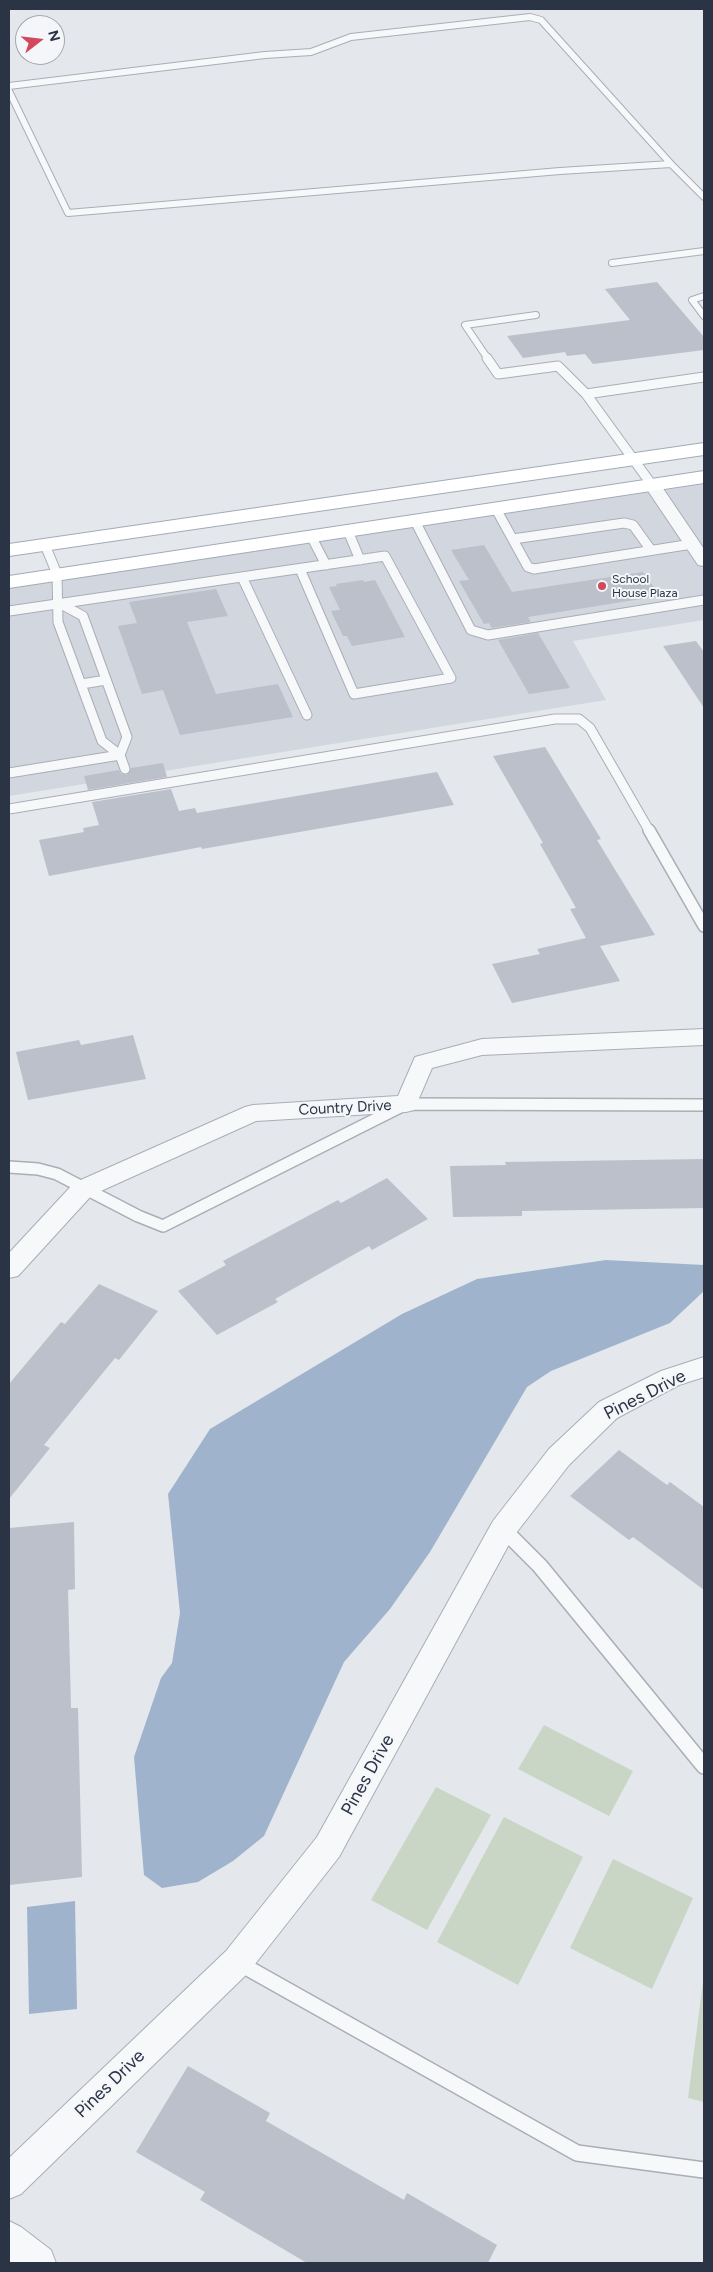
<!DOCTYPE html>
<style>
body{margin:0}
#map{position:relative;width:713px;height:2272px;overflow:hidden;background:#e4e7ec;font-family:Figtree,sans-serif}
canvas{display:block}
.frame{position:absolute;inset:0;border:10px solid #2b3445;pointer-events:none}
.north{position:absolute;left:15px;top:15px;width:50px;height:50px;box-sizing:border-box;background:#f4f6f9;border:1px solid #a4a8b1;border-radius:50%;rotate:74deg;font-size:14px;font-weight:700;line-height:20px;text-align:center;color:#2b3445}
.north::after{content:'';display:block;margin:auto;width:18px;height:22px;background:#d1495b;clip-path:polygon(50% 0,100% 100%,50% 72%,0 100%)}
</style>
<div id="map">
<canvas width="713" height="2272"></canvas>
<div class="frame"></div>
<div class="north">N</div>
</div>
<script>
const g = document.querySelector('canvas').getContext('2d');
g.lineJoin = 'round';
function fillPath(path, color) {
  g.fillStyle = color;
  g.fill(path, 'evenodd');
}
function shape(rows) {
  const path = new Path2D();
  for (const r of rows) {
    path.moveTo(r[0], r[1]);
    for (let i = 2; i < r.length; i += 2) path.lineTo(r[i], r[i + 1]);
  }
  return path;
}
function strokePath(path, color, width, dash) {
  g.strokeStyle = color;
  g.lineWidth = width;
  g.lineCap = dash ? 'butt' : 'round';
  g.setLineDash(dash || []);
  g.stroke(path);
}
function write(font, color, halo, rows, align = 'center') {
  g.font = font + ' Figtree,sans-serif';
  g.lineWidth = 4;
  g.setLineDash([]);
  g.textBaseline = 'middle';
  g.strokeStyle = halo;
  g.fillStyle = color;
  for (const [text, x, y, turn = 0] of rows) {
    g.save();
    g.translate(x, y);
    g.rotate((+turn || 0) * Math.PI / 180);
    g.textAlign = isNaN(turn) ? turn : align;
    if (halo) g.strokeText(text, 0, 0);
    g.fillText(text, 0, 0);
    g.restore();
  }
}
fillPath(shape([
 [704,484,704,620,573,641,606,700,9,796,9,588]
]), '#d2d6de');
fillPath(shape([
 [544,1725,633,1771,609,1816,518,1769],
 [436,1787,491,1815,427,1930,371,1900],
 [504,1817,583,1857,518,1985,437,1942],
 [613,1859,693,1898,652,1989,570,1948],
 [704,1974,704,2102,688,2098]
]), '#c9d6c5');
fillPath(shape([
 [606,1260,704,1265,704,1291,670,1323,551,1371,527,1387,430,1552,390,1609,344,1662,264,1836,233,1861,198,1882,162,1888,144,1875,134,1757,161,1678,172,1663,180,1613,168,1494,210,1429,402,1314,477,1279],
 [75,1901,77,2009,29,2014,27,1907]
]), '#9fb4cc');
fillPath(shape([
 [657,282,704,337,704,350,593,364,585,354,567,356,565,352,523,358,507,336,630,320,605,289],
 [484,545,512,592,643,572,660,596,528,617,531,622,492,628,489,623,484,624,459,581,469,580,451,550],
 [363,580,364,582,375,580,405,637,352,646,347,636,343,636,331,611,340,610,329,587,337,586,336,584],
 [216,589,228,616,187,622,216,694,278,684,293,717,180,735,163,690,142,694,118,626,137,623,129,602],
 [538,633,570,688,529,694,498,640],
 [696,641,704,652,704,708,663,646],
 [545,747,601,839,597,840,655,935,600,946,620,981,512,1003,492,964,540,954,537,949,586,938,570,909,576,908,540,844,543,843,493,756],
 [163,763,167,777,88,790,84,776,119,770,121,774,127,775,131,768],
 [437,772,454,805,202,849,201,847,49,876,39,840,84,832,83,828,99,825,92,802,171,789,179,811,195,808,197,813],
 [133,1035,146,1079,28,1100,16,1052,79,1040,81,1045],
 [704,1159,704,1208,522,1211,522,1216,453,1217,450,1166,506,1165,505,1162],
 [387,1178,428,1219,372,1250,369,1246,275,1299,278,1302,217,1335,178,1291,226,1265,223,1261,338,1200,341,1203],
 [99,1284,158,1311,119,1360,115,1358,44,1445,50,1448,9,1499,9,1384,61,1322,65,1324],
 [619,1450,667,1485,670,1482,704,1507,704,1590,633,1537,629,1540,570,1496],
 [74,1522,75,1589,68,1590,71,1708,78,1708,82,1877,9,1885,9,1528],
 [188,2066,270,2113,266,2121,404,2200,407,2193,497,2245,488,2263,307,2263,200,2200,205,2192,136,2152]
]), '#bbc0ca');
const serviceFar3 = shape([
 [9,86,265,55,311,52,351,37,530,17,541,20,671,164,704,197],
 [9,91,68,213,560,171,671,164],
 [612,263,704,251],
 [704,296,692,300,704,316],
 [488,359,465,325,536,315]
]);
const serviceFar2 = shape([
 [487,358,498,374,558,366,586,394,652,485],
 [586,394,704,377],
 [496,509,528,567,534,569,692,544],
 [415,521,471,630,488,635,704,600],
 [348,531,360,560],
 [311,536,326,565],
 [513,539,624,523,633,525,651,550],
 [45,545,57,574,58,622,102,741,120,755,125,769],
 [242,577,307,715],
 [59,603,83,616,127,737,120,755],
 [9,611,385,556,451,678,354,694,300,569],
 [82,684,106,680],
 [9,773,120,755],
 [9,809,555,719,579,719,590,728,650,832]
]);
const serviceFar1 = shape([
 [649,830,704,926],
 [9,1167,38,1169,57,1174,138,1216,163,1226,406,1104,704,1105]
]);
const service = shape([
 [503,1529,540,1566,704,1766],
 [237,1962,577,2153,704,2170]
]);
const minor = shape([
 [652,480,658,481,704,549,704,566,698,565,644,485,646,481,652,480],
 [704,1029,704,1045,482,1055,432,1068,414,1110,406,1112,256,1121,92,1195,18,1276,9,1278,9,1253,74,1183,245,1107,253,1105,398,1096,415,1057,482,1039,704,1029],
 [704,1357,704,1377,679,1385,617,1418,569,1465,513,1537,339,1857,248,1973,21,2194,9,2199,9,2158,226,1951,317,1837,493,1521,549,1449,599,1402,661,1371,704,1357],
 [9,2221,21,2227,51,2250,56,2263,9,2262,9,2221]
]);
const primary = shape([
 [704,443,704,455,9,556,9,544,704,443],
 [704,471,704,483,9,588,9,576,704,471]
]);
strokePath(serviceFar3, '#a9aeb7', 8);
strokePath(serviceFar2, '#a9aeb7', 11);
strokePath(serviceFar1, '#a9aeb7', 14);
strokePath(service, '#a9aeb7', 18);
strokePath(minor, '#a9aeb7', 2);
strokePath(primary, '#a3abb8', 2);
strokePath(serviceFar3, '#f7f8fa', 6);
strokePath(serviceFar2, '#f7f8fa', 9);
strokePath(serviceFar1, '#f7f8fa', 11);
strokePath(service, '#f7f8fa', 15);
fillPath(minor, '#f7f8fa');
fillPath(primary, '#fff');
for (const [x, y, r, color] of [
 [602,586,5,"#d1495b"]
]) {
  const dot = new Path2D();
  dot.arc(x, y, r, 0, 2 * Math.PI);
  g.fillStyle = color;
  g.fill(dot);
  strokePath(dot, '#f4f6f9', 2);
}
write('12px', '#2b3445', '#f4f6f9', [
 ["School",612,579],
 ["House Plaza",612,593]
], 'left');
write('15px', '#2b3445', '#f4f6f9', [
 ["Country Drive",345,1108,-3]
]);
write('18px', '#2b3445', '#f4f6f9', [
 ["Pines Drive",645,1395,-27],
 ["Pines Drive",368,1775,-61],
 ["Pines Drive",110,2084,-44]
]);
</script>
